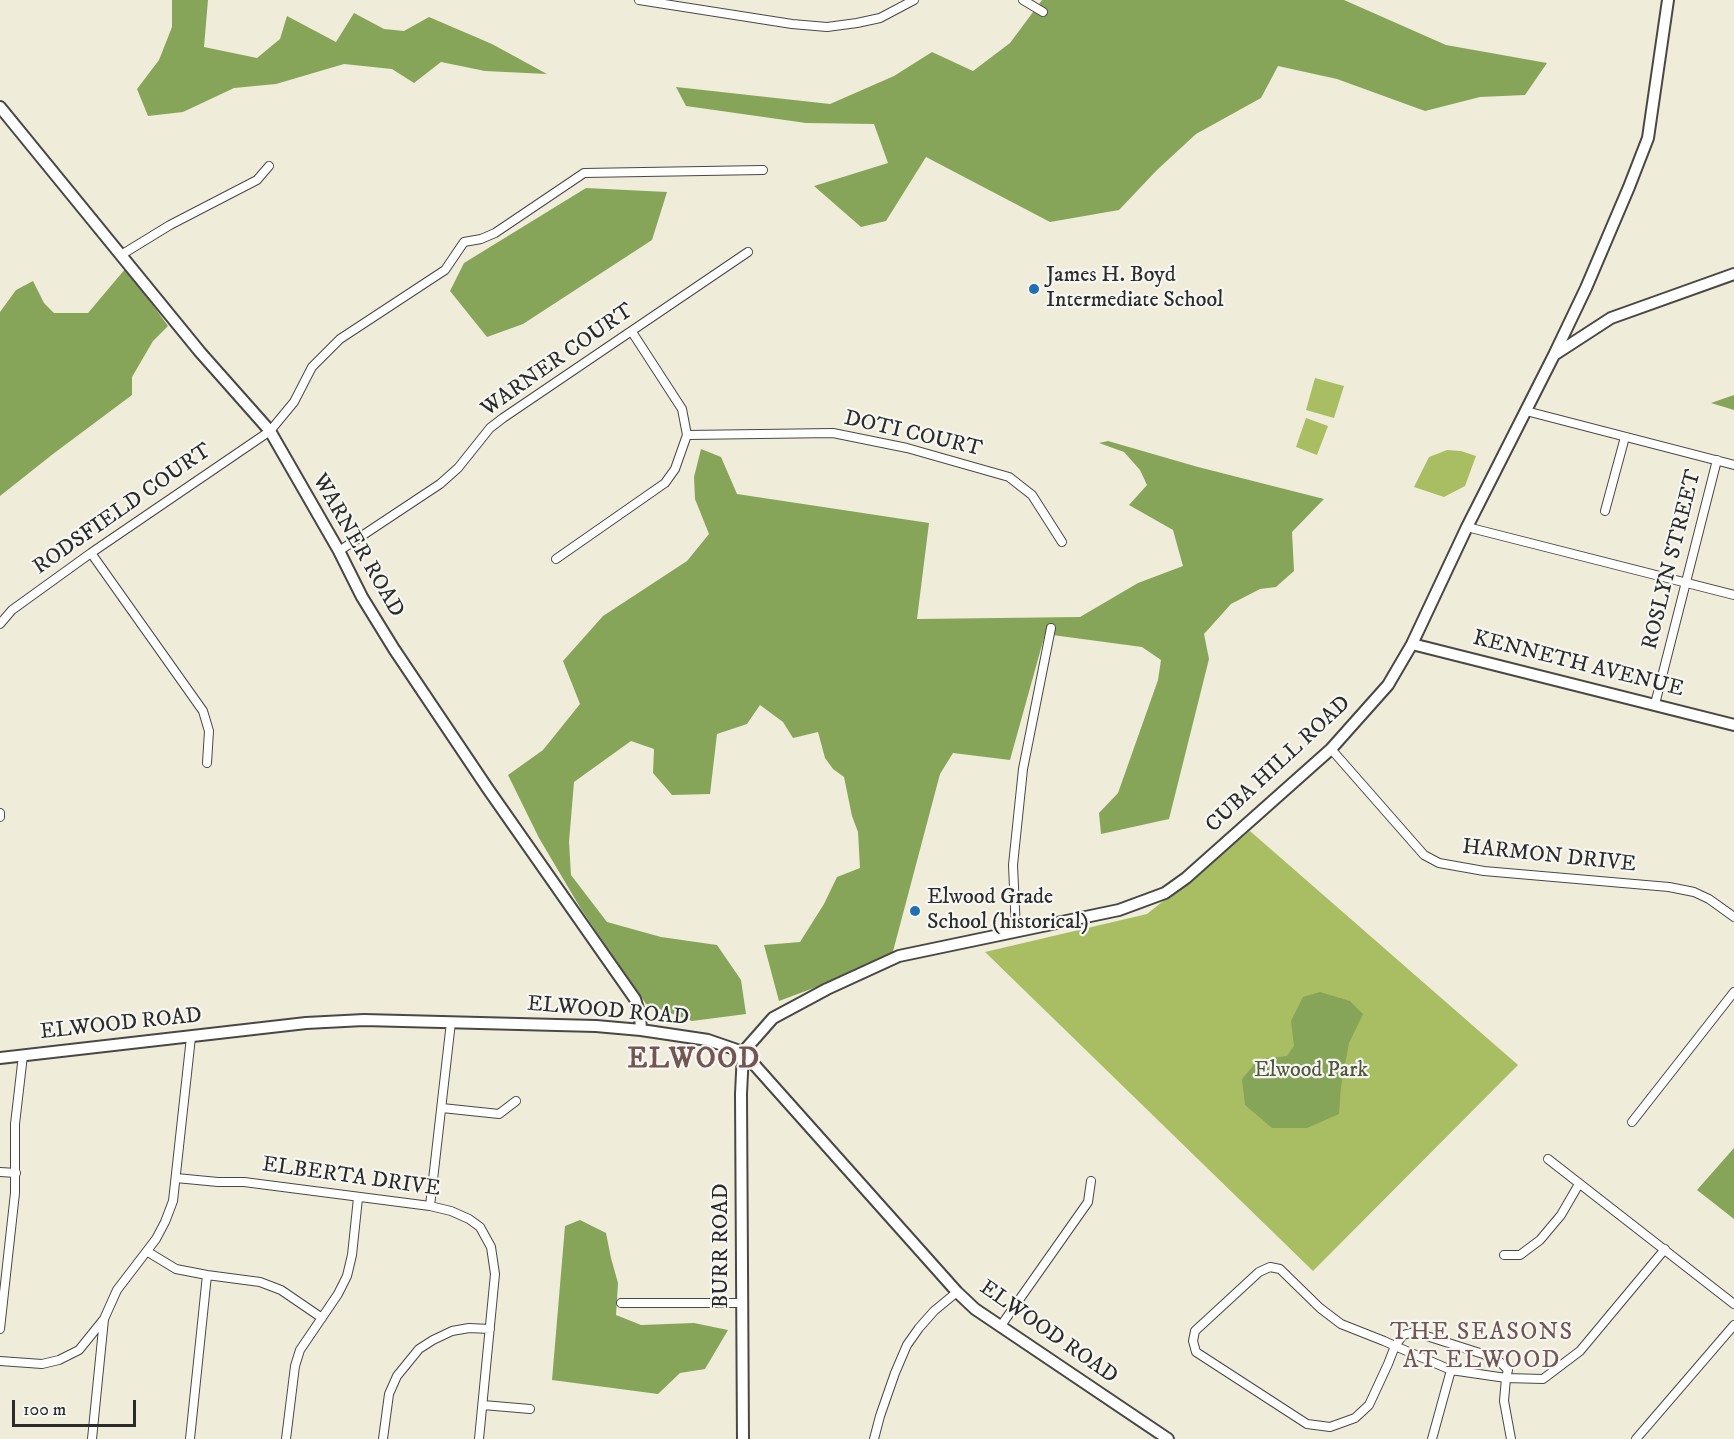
<!DOCTYPE html>
<style>
body{margin:0}
#map{position:relative;width:1734px;height:1439px;overflow:hidden;background:#f0ecda;font-family:"IM FELL DW Pica",serif}
canvas{display:block}
.scale{position:absolute;left:12px;top:1400px;width:124px;height:27px;box-sizing:border-box;border:3px solid #2b2b2b;border-top:0;padding-left:8px;font-size:18px;line-height:21px;white-space:nowrap;color:#2b2b2b;-webkit-text-stroke:4px #f6f6f2;paint-order:stroke}
</style>
<div id="map">
<canvas width="1734" height="1439"></canvas>
<div class="scale">100 m</div>
</div>
<script>
const g = document.querySelector('canvas').getContext('2d');
g.lineJoin = 'round';
function fillPath(path, color) {
  g.fillStyle = color;
  g.fill(path, 'evenodd');
}
function shape(rows) {
  const path = new Path2D();
  for (const r of rows) {
    path.moveTo(r[0], r[1]);
    for (let i = 2; i < r.length; i += 2) path.lineTo(r[i], r[i + 1]);
  }
  return path;
}
function strokePath(path, color, width, dash) {
  g.strokeStyle = color;
  g.lineWidth = width;
  g.lineCap = dash ? 'butt' : 'round';
  g.setLineDash(dash || []);
  g.stroke(path);
}
function write(font, color, halo, rows, align = 'center') {
  g.font = font + ' "IM FELL DW Pica",serif';
  g.lineWidth = 4.5;
  g.setLineDash([]);
  g.textBaseline = 'middle';
  g.strokeStyle = halo;
  g.fillStyle = color;
  for (const [text, x, y, turn = 0] of rows) {
    g.save();
    g.translate(x, y);
    g.rotate((+turn || 0) * Math.PI / 180);
    g.textAlign = isNaN(turn) ? turn : align;
    if (halo) g.strokeText(text, 0, 0);
    g.fillText(text, 0, 0);
    g.restore();
  }
}
fillPath(shape([
 [1315,378,1344,386,1334,418,1306,410],
 [1306,418,1328,426,1317,455,1296,447],
 [1447,450,1461,451,1476,456,1465,486,1444,497,1414,487,1429,457],
 [1250,831,1518,1065,1313,1271,985,952,1147,914]
]), '#a9be63');
fillPath(shape([
 [172,0,208,0,204,47,257,58,280,39,287,16,336,42,354,13,384,29,404,31,429,17,492,44,547,74,485,71,441,62,414,83,392,69,344,64,276,84,234,88,183,112,148,116,137,89,159,60,172,27],
 [1042,0,1344,0,1446,45,1547,63,1525,95,1480,97,1425,111,1337,79,1278,66,1261,98,1196,134,1157,170,1119,210,1050,222,926,157,886,221,861,227,814,186,888,163,874,124,806,123,686,106,676,87,830,104,894,76,932,52,973,71,1010,43],
 [586,188,667,192,652,240,523,324,487,337,450,291,464,263],
 [126,268,168,326,153,341,132,377,132,395,53,454,0,496,0,312,16,290,33,281,44,303,54,313,88,313],
 [1734,395,1734,410,1711,403],
 [1108,441,1198,467,1324,499,1292,532,1294,571,1276,587,1260,589,1231,604,1204,634,1209,659,1169,819,1101,834,1099,813,1118,793,1158,680,1161,660,1142,647,1045,634,1010,760,953,753,940,774,891,959,779,1001,764,945,800,942,824,904,837,877,860,868,858,832,852,816,844,777,833,769,825,758,818,732,793,738,783,722,760,705,747,724,717,734,710,794,672,795,653,773,654,749,631,741,574,782,569,842,571,875,607,922,661,937,717,945,741,980,746,1014,692,1021,646,1004,581,909,539,838,508,775,543,750,580,704,563,661,603,616,687,561,709,534,695,499,694,477,701,449,721,457,737,494,929,523,917,619,1080,617,1138,583,1183,566,1173,530,1129,505,1147,485,1140,470,1124,452,1099,443],
 [1320,992,1350,1001,1363,1014,1349,1043,1341,1086,1339,1114,1307,1128,1272,1128,1245,1105,1242,1079,1259,1059,1287,1056,1294,1046,1291,1021,1303,997],
 [1734,1148,1734,1219,1697,1190],
 [580,1220,606,1233,611,1258,618,1283,616,1315,641,1325,694,1323,728,1330,705,1369,680,1373,658,1394,552,1380,565,1226]
]), '#86a559');
const street = shape([
 [639,0,792,24,827,27,857,23,880,18,914,0],
 [1023,0,1043,12],
 [121,255,170,225,257,180,269,166],
 [1526,411,1734,465],
 [687,435,833,433,907,448,1009,477,1032,495,1062,542],
 [1605,511,1625,437],
 [1467,527,1734,595],
 [339,551,440,484,458,468,490,428,503,418,748,252],
 [91,553,203,711,209,731,207,763],
 [556,559,665,483,675,469,687,435,682,409,632,332],
 [0,624,12,610,91,553,270,431,294,402,312,367,340,339,445,270,464,242,481,239,495,233,584,173,763,170],
 [1655,704,1717,460],
 [1331,749,1424,855,1439,863,1484,871,1669,887,1694,892,1709,899,1734,917],
 [0,813,0,817],
 [1016,931,1013,865,1023,769,1051,628],
 [442,1108,499,1114,516,1101],
 [1632,1122,1734,992],
 [1548,1159,1734,1304],
 [0,1172,16,1173],
 [176,1178,218,1182,244,1182,430,1206,451,1211,469,1219,480,1227,491,1247,495,1274,479,1439],
 [430,1206,451,1022],
 [148,1252,176,1269,207,1275,260,1282,281,1290,322,1318],
 [1504,1255,1520,1255,1540,1240,1561,1215,1579,1184],
 [621,1303,741,1303],
 [1000,1327,1088,1202,1091,1181],
 [0,1329,15,1193,15,1124,23,1055],
 [0,1361,42,1364,59,1360,79,1350,104,1319],
 [483,1405,530,1409],
 [92,1439,104,1319,117,1290,156,1239,165,1222,173,1201,191,1037],
 [190,1439,207,1275],
 [286,1439,295,1366,300,1350,338,1294,347,1276,352,1255,358,1198],
 [383,1439,389,1394,397,1376,419,1349,433,1340,452,1331,469,1328,490,1329],
 [874,1439,880,1416,895,1373,907,1345,919,1328,934,1311,957,1292],
 [1432,1439,1451,1370],
 [1511,1439,1504,1401,1506,1378,1451,1370,1395,1346,1384,1341,1341,1324,1320,1308,1280,1269,1270,1267,1259,1272,1195,1331,1193,1341,1196,1352,1307,1424,1330,1427,1355,1418,1369,1405,1388,1364,1395,1346,1403,1335,1414,1332,1483,1354,1500,1362,1508,1370,1506,1378,1543,1379,1580,1351,1665,1249],
 [1636,1439,1734,1325]
]);
const secondary = shape([
 [0,107,200,352,270,431,339,551,362,597,394,649,488,789,635,999,640,1015,641,1030],
 [1554,355,1611,318,1734,274],
 [1412,644,1734,725],
 [0,1058,306,1023,364,1020,596,1026,641,1030,708,1040,743,1052,957,1292,975,1309,1168,1439],
 [743,1439,741,1094,743,1052,773,1018,827,989,899,956,1119,910,1165,893,1186,878,1331,749,1388,685,1412,644,1467,527,1554,355,1586,288,1629,187,1648,138,1668,0]
]);
strokePath(street, '#494845', 10);
strokePath(secondary, '#494845', 14);
strokePath(street, '#fff', 8);
strokePath(secondary, '#fff', 10);
for (const [x, y, r, color] of [
 [1034,289,6,"#1f6fb2"],
 [915,911,6,"#1f6fb2"]
]) {
  const dot = new Path2D();
  dot.arc(x, y, r, 0, 2 * Math.PI);
  g.fillStyle = color;
  g.fill(dot);
  strokePath(dot, '#f6f6f2', 2);
}
write('22px', '#2b2b2b', '#f6f6f2', [
 ["James H. Boyd",1046,276],
 ["Intermediate School",1046,301],
 ["Elwood Grade",927,898],
 ["School (historical)",927,923]
], 'left');
write('22px', '#2b2b2b', '#f6f6f2', [
 ["WARNER COURT",558,361,-35],
 ["DOTI COURT",913,435,13],
 ["RODSFIELD COURT",123,510,-35],
 ["WARNER ROAD",357,546,60],
 ["ROSLYN STREET",1673,560,-76],
 ["KENNETH AVENUE",1578,665,14],
 ["CUBA HILL ROAD",1279,765,-43],
 ["HARMON DRIVE",1549,857,6],
 ["ELWOOD ROAD",608,1012,5],
 ["ELWOOD ROAD",121,1025,-6],
 ["ELBERTA DRIVE",351,1178,8],
 ["BURR ROAD",722,1246,-90],
 ["ELWOOD ROAD",1048,1333,35]
]);
write('22px', '#51573c', '#f6f6f2', [
 ["Elwood Park",1311,1071]
]);
g.letterSpacing = '1.5px';
write('24px', '#735654', '#f6f6f2', [
 ["THE SEASONS",1482,1334],
 ["AT ELWOOD",1482,1362]
]);
g.letterSpacing = '0px';
g.letterSpacing = '1.5px';
write('bold 28px', '#735654', '#f6f6f2', [
 ["ELWOOD",694,1061]
]);
g.letterSpacing = '0px';
</script>
